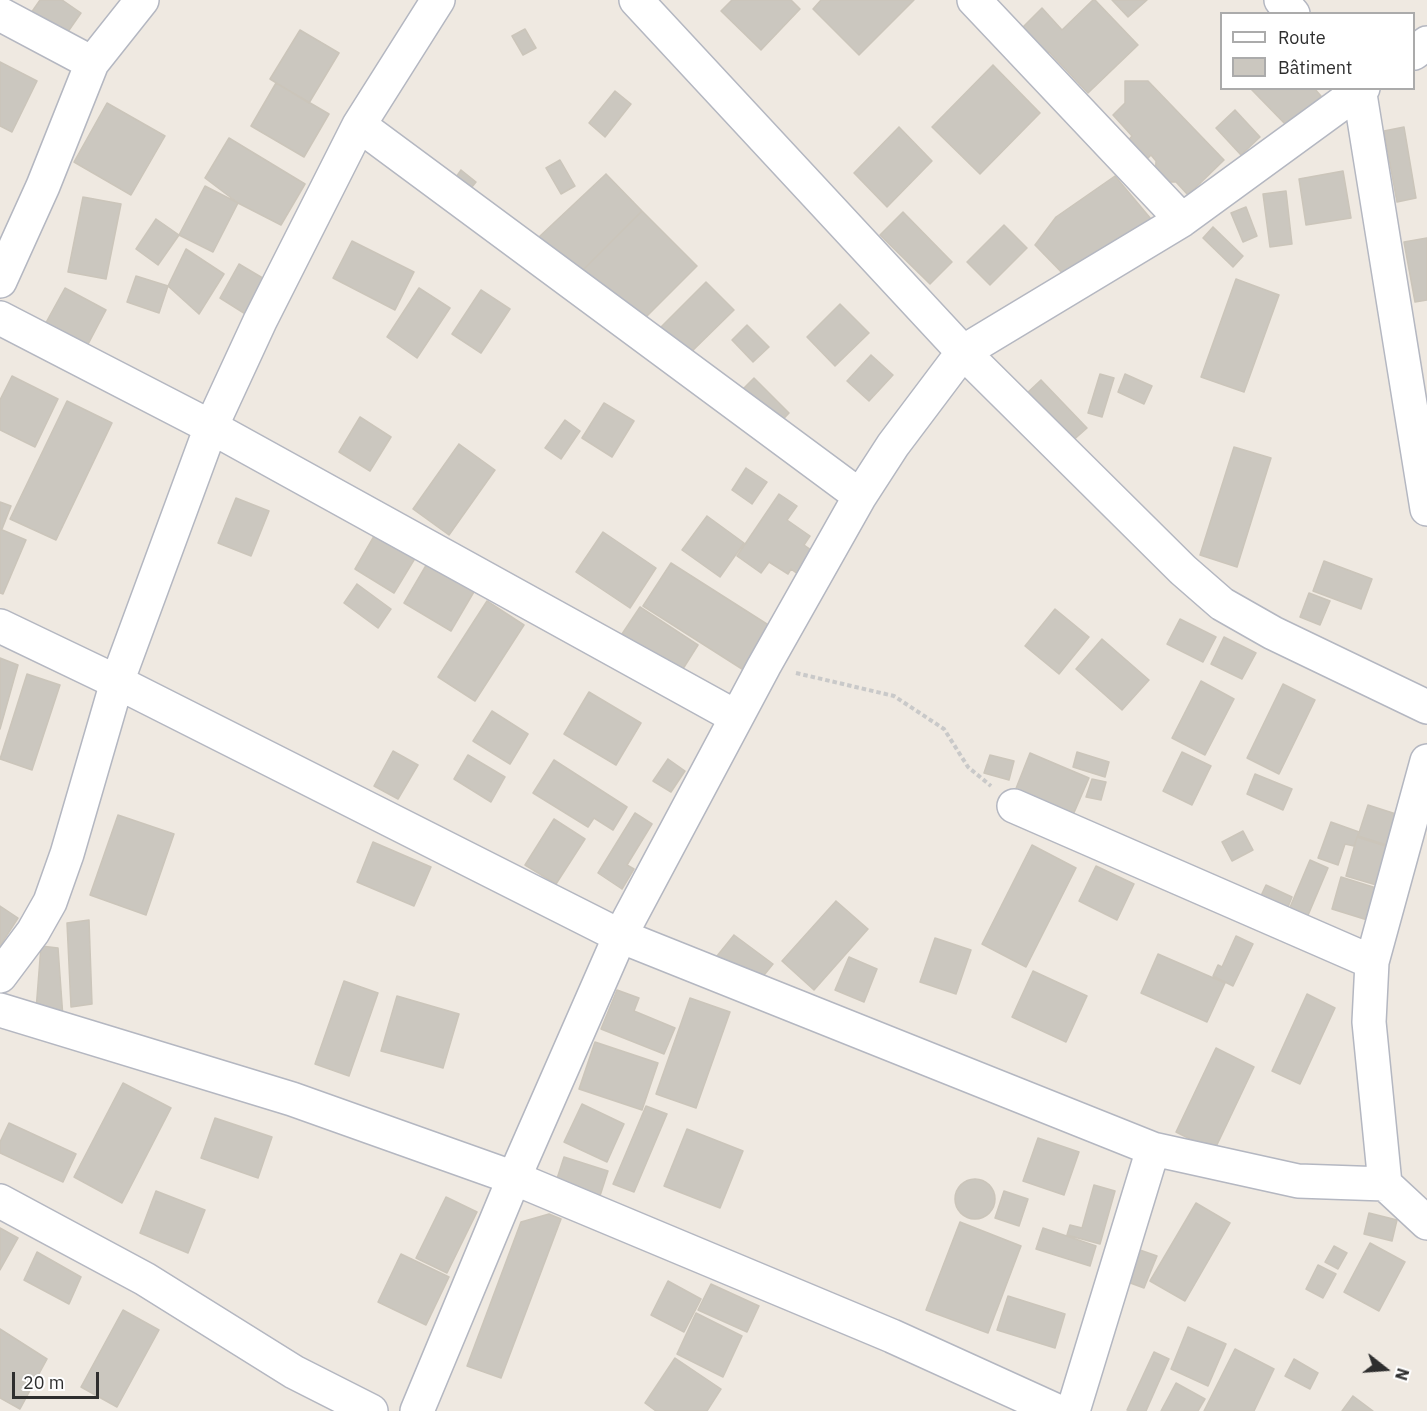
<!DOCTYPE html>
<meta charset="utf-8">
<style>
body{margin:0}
#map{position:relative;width:1427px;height:1411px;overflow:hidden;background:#efe9e1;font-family:"IBM Plex Sans",sans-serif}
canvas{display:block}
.legend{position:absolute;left:1220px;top:12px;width:195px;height:78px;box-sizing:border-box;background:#fff;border:2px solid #ababab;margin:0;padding:8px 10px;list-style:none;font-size:18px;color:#2e2e2e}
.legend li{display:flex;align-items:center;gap:12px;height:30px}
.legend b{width:30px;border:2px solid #ababab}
.north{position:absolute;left:1355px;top:1339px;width:60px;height:60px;-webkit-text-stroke:4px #fff;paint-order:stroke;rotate:107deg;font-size:16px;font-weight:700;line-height:24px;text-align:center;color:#2e2e2e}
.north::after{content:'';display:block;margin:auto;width:21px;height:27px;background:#2e2e2e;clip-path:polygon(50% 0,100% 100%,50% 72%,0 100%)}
.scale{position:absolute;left:12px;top:1372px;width:87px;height:27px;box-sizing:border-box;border:3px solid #2e2e2e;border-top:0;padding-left:8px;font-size:18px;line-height:21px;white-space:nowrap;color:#2e2e2e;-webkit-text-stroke:4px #fff;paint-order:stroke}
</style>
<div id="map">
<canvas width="1427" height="1411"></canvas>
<ul class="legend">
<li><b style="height:8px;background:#fff"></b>Route</li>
<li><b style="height:16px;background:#cbc7bf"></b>Bâtiment</li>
</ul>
<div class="north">N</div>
<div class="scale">20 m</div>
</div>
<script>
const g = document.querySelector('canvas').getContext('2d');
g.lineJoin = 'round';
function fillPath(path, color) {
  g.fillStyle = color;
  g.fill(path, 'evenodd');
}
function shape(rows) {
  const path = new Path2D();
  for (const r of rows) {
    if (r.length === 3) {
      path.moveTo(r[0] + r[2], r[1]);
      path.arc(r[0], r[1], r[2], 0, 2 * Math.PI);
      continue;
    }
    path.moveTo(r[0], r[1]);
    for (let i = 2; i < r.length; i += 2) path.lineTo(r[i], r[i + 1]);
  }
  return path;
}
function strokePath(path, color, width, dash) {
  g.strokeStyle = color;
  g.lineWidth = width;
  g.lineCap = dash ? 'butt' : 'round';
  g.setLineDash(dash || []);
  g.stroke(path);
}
const building = shape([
 [40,0,62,0,81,13,58,46,24,23,40,0],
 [732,0,791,0,800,9,761,50,721,11,732,0],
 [821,0,914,0,859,55,813,9,821,0],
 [1093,0,1095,0,1138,45,1088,93,1049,52,1038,62,1014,36,1042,8,1062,30,1093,0],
 [1112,0,1147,0,1128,17,1112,0],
 [525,29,536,48,523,55,512,36,525,29],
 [300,30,339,53,309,103,270,79,300,30],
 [0,62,37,81,12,132,0,126,0,62],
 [993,65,1040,113,980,174,932,127,993,65],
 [1125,81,1148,81,1224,160,1188,195,1176,182,1155,182,1156,161,1151,155,1145,161,1127,142,1132,136,1113,115,1125,103,1125,81],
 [276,83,329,114,304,157,251,126,276,83],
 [1314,88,1321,96,1289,128,1251,89,1314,88],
 [615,91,631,104,605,137,589,123,615,91],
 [107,103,165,136,131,195,74,162,107,103],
 [1235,110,1260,137,1241,155,1216,128,1235,110],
 [899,127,932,161,887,207,854,173,899,127],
 [1404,127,1416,198,1397,202,1384,131,1404,127],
 [229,138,305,184,281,225,238,203,205,178,229,138],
 [560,160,575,186,561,194,546,168,560,160],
 [461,170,476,182,467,193,445,193,461,170],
 [1343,171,1351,218,1306,225,1299,179,1343,171],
 [606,174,642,211,578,275,539,237,606,174],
 [1115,176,1151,219,1072,283,1035,245,1056,217,1115,176],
 [205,186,238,203,213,252,179,235,205,186],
 [1286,191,1292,244,1270,247,1263,194,1286,191],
 [83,197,121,204,106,279,68,272,83,197],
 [1246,207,1257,236,1243,242,1231,213,1246,207],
 [642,211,697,266,633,330,578,275,642,211],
 [903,212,952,262,930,284,880,235,903,212],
 [156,219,179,235,158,265,136,249,156,219],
 [1004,225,1027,248,990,285,967,262,1004,225],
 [1213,227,1243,256,1233,267,1203,238,1213,227],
 [1427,238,1427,300,1415,302,1404,242,1427,238],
 [352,241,414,272,395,310,333,278,352,241],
 [186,249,224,274,199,314,168,286,186,249],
 [239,264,266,280,247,315,220,298,239,264],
 [136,276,168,286,159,313,127,302,136,276],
 [1236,279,1279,295,1244,392,1201,377,1236,279],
 [706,282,734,310,681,362,654,334,706,282],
 [65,288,106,310,85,350,43,328,65,288],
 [419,288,450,308,417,358,387,337,419,288],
 [481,290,510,309,481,353,452,334,481,290],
 [840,304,869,333,835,366,807,337,840,304],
 [747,325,769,347,753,362,732,340,747,325],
 [871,355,893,375,869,401,847,381,871,355],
 [1100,374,1114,378,1102,417,1088,413,1100,374],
 [1125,374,1152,386,1144,404,1118,392,1125,374],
 [12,376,58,399,35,447,0,430,0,400,12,376],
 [754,378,789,413,773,430,737,395,754,378],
 [1041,380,1087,428,1070,443,1025,395,1041,380],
 [67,401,112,423,56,540,10,519,67,401],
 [604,403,634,421,612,457,582,438,604,403],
 [360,417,391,437,370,471,339,452,360,417],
 [565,420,580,431,561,459,545,448,565,420],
 [459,444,495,470,449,535,413,509,459,444],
 [1234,447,1271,458,1237,567,1200,555,1234,447],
 [746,468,767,482,752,504,732,490,746,468],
 [779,494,797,506,787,520,810,536,804,545,814,552,799,575,791,569,788,574,769,562,761,573,737,556,779,494],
 [236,498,269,511,251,556,218,543,236,498],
 [0,502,11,506,2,529,0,529,0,502],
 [707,516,744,543,720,577,682,550,707,516],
 [0,529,26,540,3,594,0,593,0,529],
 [377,531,417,555,394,593,355,569,377,531],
 [603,532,656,568,630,608,576,572,603,532],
 [1324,561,1372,579,1361,609,1313,591,1324,561],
 [428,562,475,590,451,631,404,603,428,562],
 [671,563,770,626,742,669,643,606,671,563],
 [357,584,391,609,378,628,344,603,357,584],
 [1309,593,1330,601,1320,625,1300,617,1309,593],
 [487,601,524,625,475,701,438,677,487,601],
 [640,607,698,645,681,672,622,634,640,607],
 [1055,609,1089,637,1059,674,1025,646,1055,609],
 [1180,619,1216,637,1203,662,1167,644,1180,619],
 [1224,637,1256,653,1242,679,1211,664,1224,637],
 [1102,639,1149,680,1122,710,1076,669,1102,639],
 [0,658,18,665,0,729,0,658],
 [27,674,60,685,32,770,0,759,27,674],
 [1201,681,1234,699,1205,755,1172,738,1201,681],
 [1283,684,1315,700,1279,774,1247,758,1283,684],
 [589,692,641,723,616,765,564,734,589,692],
 [492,711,528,734,510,764,473,741,492,711],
 [393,751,418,765,398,799,374,786,393,751],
 [1077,752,1109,762,1105,777,1073,767,1077,752],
 [1182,752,1211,766,1192,805,1163,791,1182,752],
 [1030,753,1089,778,1073,815,1015,791,1030,753],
 [468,755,505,777,491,802,454,779,468,755],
 [990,755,1014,761,1009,780,984,773,990,755],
 [668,759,685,771,671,792,653,781,668,759],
 [554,760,627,807,613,830,594,818,588,827,533,793,554,760],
 [1255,774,1292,789,1283,810,1247,794,1255,774],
 [1092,779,1106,782,1101,800,1086,797,1092,779],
 [1368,805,1396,814,1387,845,1358,836,1368,805],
 [635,813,652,824,627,865,634,869,622,889,598,873,635,813],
 [118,815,174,834,146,915,90,895,118,815],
 [554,819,585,839,556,884,525,865,554,819],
 [1331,822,1359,832,1354,846,1345,844,1338,865,1318,858,1331,822],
 [1243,831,1253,850,1232,861,1222,842,1243,831],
 [1357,837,1395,849,1383,887,1346,876,1357,837],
 [373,842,431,867,414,906,357,882,373,842],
 [1032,845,1076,868,1026,967,982,944,1032,845],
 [1310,860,1328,868,1306,920,1288,912,1310,860],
 [1096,866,1134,884,1117,920,1079,901,1096,866],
 [1341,877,1386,891,1377,923,1332,909,1341,877],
 [1266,885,1292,897,1286,912,1259,900,1266,885],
 [836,901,868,929,814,990,782,961,836,901],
 [0,906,18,918,0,946,0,906],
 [89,920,92,1004,71,1007,67,923,89,920],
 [734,935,773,964,756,985,717,956,734,935],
 [1236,936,1253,944,1233,986,1213,976,1218,965,1222,967,1236,936],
 [935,938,971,950,956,994,920,982,935,938],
 [41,946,58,948,63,1018,36,1010,41,946],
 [1158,954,1225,983,1207,1022,1141,993,1158,954],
 [849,957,877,969,864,1002,835,990,849,957],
 [1033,971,1087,996,1066,1042,1012,1017,1033,971],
 [344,981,378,993,349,1076,315,1064,344,981],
 [617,990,639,998,634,1011,675,1028,664,1054,601,1029,617,990],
 [1307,994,1335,1008,1300,1084,1272,1071,1307,994],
 [397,996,459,1014,443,1068,381,1051,397,996],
 [690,998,730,1012,696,1108,656,1094,690,998],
 [595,1042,658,1063,642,1110,579,1089,595,1042],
 [1216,1048,1254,1067,1214,1151,1176,1132,1216,1048],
 [123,1083,171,1108,122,1203,74,1177,123,1083],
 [582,1104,624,1124,607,1162,564,1142,582,1104],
 [646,1106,667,1114,634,1192,613,1184,646,1106],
 [215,1118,272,1137,258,1178,201,1158,215,1118],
 [9,1123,76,1154,63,1182,0,1153,0,1142,9,1123],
 [687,1129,743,1151,720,1208,664,1186,687,1129],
 [1038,1138,1079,1152,1064,1195,1023,1181,1038,1138],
 [564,1157,608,1171,598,1202,554,1188,564,1157],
 [975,1199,20],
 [1094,1185,1115,1191,1100,1244,1067,1235,1070,1225,1082,1228,1094,1185],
 [156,1191,205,1210,188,1253,140,1233,156,1191],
 [1004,1191,1028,1199,1019,1226,995,1218,1004,1191],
 [446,1197,477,1212,447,1273,416,1258,446,1197],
 [1196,1203,1230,1223,1185,1301,1150,1281,1196,1203],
 [1369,1213,1397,1220,1392,1241,1364,1234,1369,1213],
 [549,1214,561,1219,501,1378,467,1366,521,1222,549,1214],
 [960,1222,1021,1246,988,1333,926,1310,960,1222],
 [0,1228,18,1238,0,1270,0,1228],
 [1043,1228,1096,1246,1090,1266,1036,1249,1043,1228],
 [1370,1243,1405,1262,1379,1311,1344,1292,1370,1243],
 [1334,1246,1347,1253,1338,1269,1325,1262,1334,1246],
 [1137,1249,1157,1256,1144,1288,1125,1281,1137,1249],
 [37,1252,81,1277,69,1304,24,1280,37,1252],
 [401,1254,449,1277,426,1325,378,1302,401,1254],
 [1318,1265,1336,1274,1323,1298,1306,1289,1318,1265],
 [668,1281,701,1299,684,1332,651,1315,668,1281],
 [711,1284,759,1306,747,1332,698,1310,711,1284],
 [1008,1296,1065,1314,1055,1348,997,1330,1008,1296],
 [123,1310,159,1330,117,1407,81,1387,123,1310],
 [696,1313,742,1336,723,1377,677,1354,696,1313],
 [1188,1327,1226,1344,1208,1386,1171,1369,1188,1327],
 [0,1329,47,1359,20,1409,0,1398,0,1329],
 [1235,1349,1274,1369,1254,1411,1204,1411,1235,1349],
 [1154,1352,1169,1359,1146,1411,1130,1411,1127,1410,1154,1352],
 [675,1358,721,1389,707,1411,656,1411,645,1403,675,1358],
 [1294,1359,1318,1373,1310,1389,1285,1376,1294,1359],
 [1176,1383,1205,1399,1198,1411,1161,1411,1176,1383],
 [1353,1396,1373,1411,1342,1411,1353,1396]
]);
fillPath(building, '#cbc7bf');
strokePath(building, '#cbc5ba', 1.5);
const minor = shape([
 [636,0,963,352,1183,570,1222,604,1273,633,1427,707],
 [974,0,1182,220],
 [1281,0,1293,14],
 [0,14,92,63],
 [1414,53,1427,43],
 [1359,88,1427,509],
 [359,125,860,496],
 [0,281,43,186,92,63,142,0],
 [0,318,211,427,736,717],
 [0,626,117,682,620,936,1153,1149,1298,1181,1385,1184,1427,1223],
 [1014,806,1372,962],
 [0,976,33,932,50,902,67,854,117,682,211,427,260,321,359,125,438,0],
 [0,1010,292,1099,514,1178,892,1336,1057,1411],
 [1385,1184,1369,1022,1372,962,1427,761],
 [0,1201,145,1279,294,1372,371,1411],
 [417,1411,514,1178,620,936,764,666,860,496,893,445,963,352,1182,220,1363,88],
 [1073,1411,1153,1149]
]);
strokePath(minor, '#b4b7c1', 36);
strokePath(shape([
 [796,673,894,696,944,729,968,767,991,786]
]), '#c9c9c9', 4, [4.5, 3]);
strokePath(minor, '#fff', 33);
</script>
